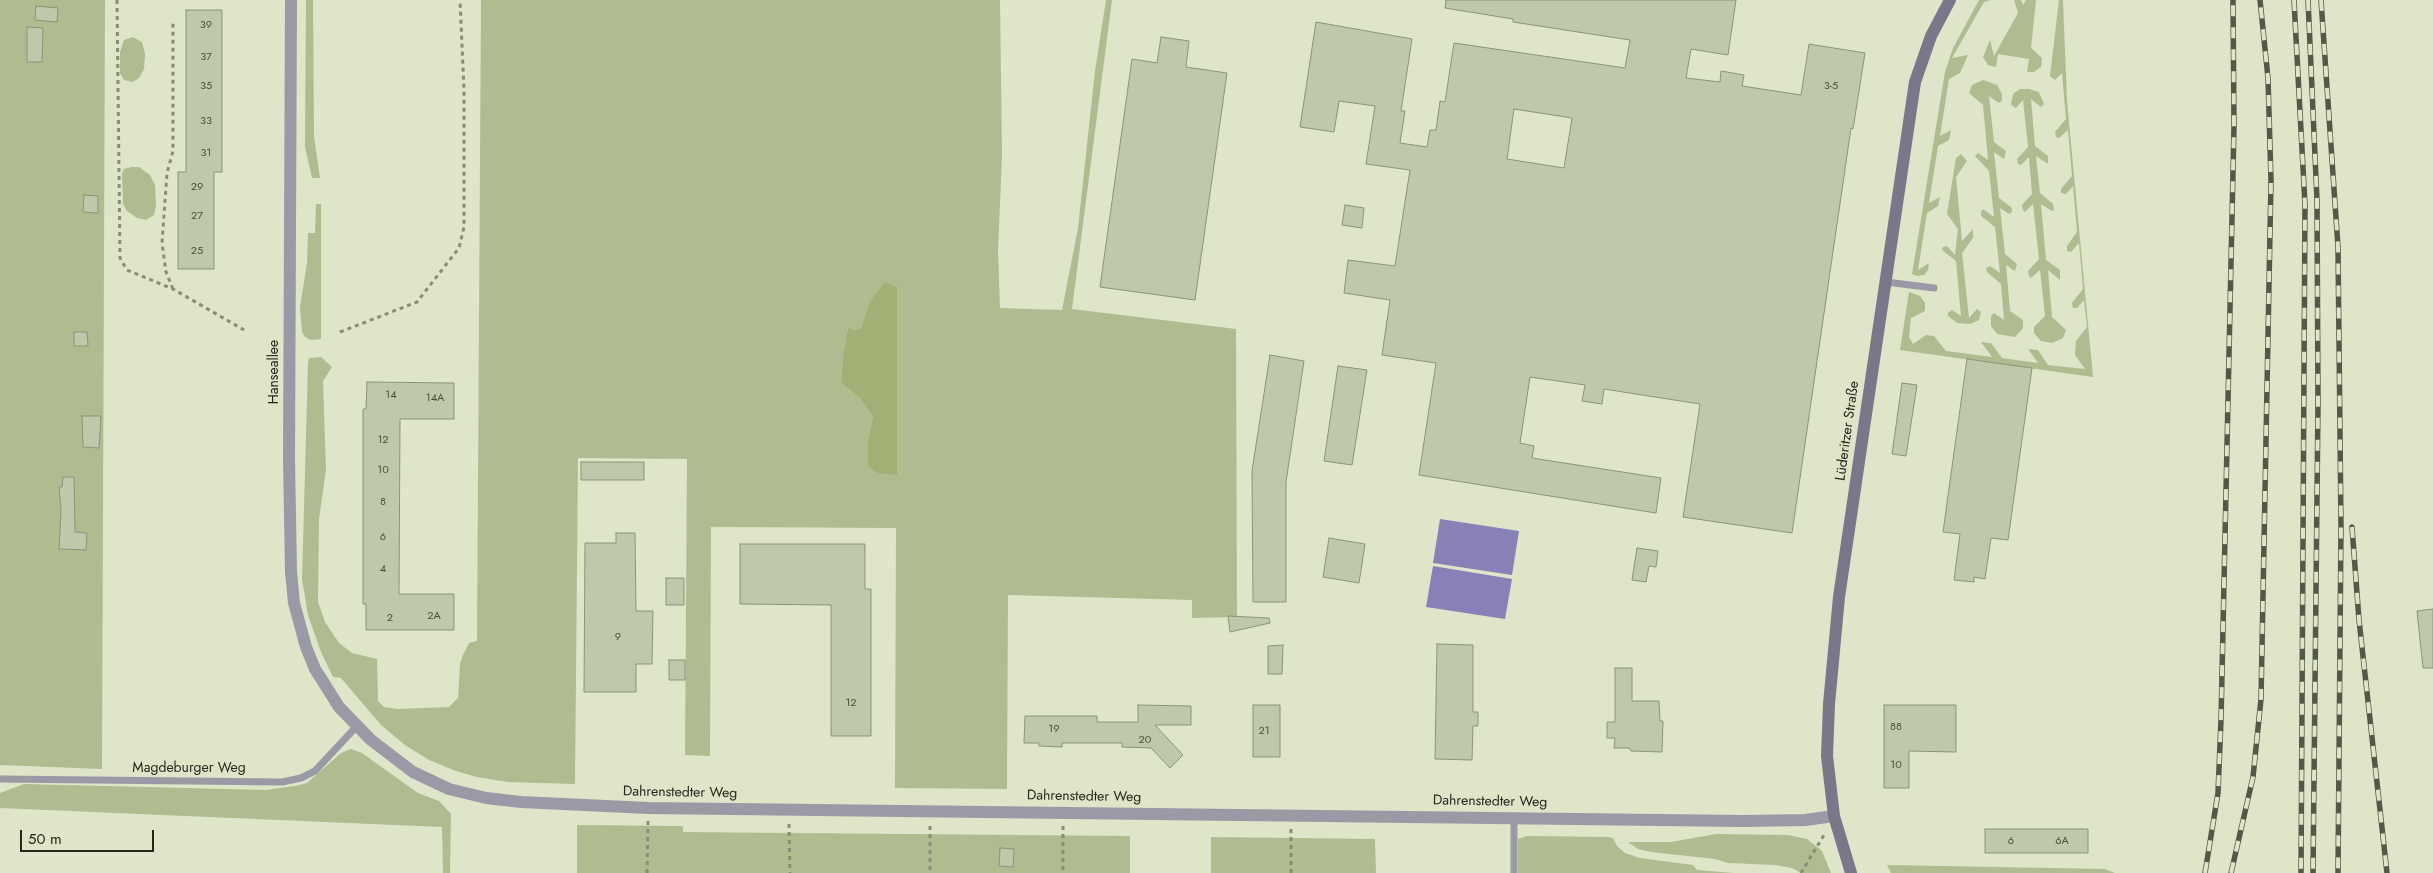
<!DOCTYPE html>
<meta charset="utf-8">
<style>
body{margin:0}
#map{position:relative;width:2433px;height:873px;overflow:hidden;background:#dee5c8;font-family:Jost,sans-serif}
canvas{display:block}
.scale{position:absolute;left:20px;top:830px;width:134px;height:22px;box-sizing:border-box;border:2px solid #24271c;border-top:0;padding-left:6px;font-size:15px;line-height:18px;white-space:nowrap;color:#24271c;-webkit-text-stroke:4px #dee5c8;paint-order:stroke}
</style>
<div id="map">
<canvas width="2433" height="873"></canvas>
<div class="scale">50 m</div>
</div>
<script>
const g = document.querySelector('canvas').getContext('2d');
g.lineJoin = 'round';
function fillPath(path, color) {
  g.fillStyle = color;
  g.fill(path, 'evenodd');
}
function shape(rows) {
  const path = new Path2D();
  for (const r of rows) {
    path.moveTo(r[0], r[1]);
    for (let i = 2; i < r.length; i += 2) path.lineTo(r[i], r[i + 1]);
  }
  return path;
}
function strokePath(path, color, width, dash) {
  g.strokeStyle = color;
  g.lineWidth = width;
  g.lineCap = dash ? 'butt' : 'round';
  g.setLineDash(dash || []);
  g.stroke(path);
}
function write(font, color, halo, rows, align = 'center') {
  g.font = font + ' Jost,sans-serif';
  g.lineWidth = 4;
  g.setLineDash([]);
  g.textBaseline = 'middle';
  g.strokeStyle = halo;
  g.fillStyle = color;
  for (const [text, x, y, turn = 0] of rows) {
    g.save();
    g.translate(x, y);
    g.rotate((+turn || 0) * Math.PI / 180);
    g.textAlign = isNaN(turn) ? turn : align;
    if (halo) g.strokeText(text, 0, 0);
    g.fillText(text, 0, 0);
    g.restore();
  }
}
fillPath(shape([
 [0,0,105,0,102,769,0,765],
 [306,0,313,0,314,136,320,178,312,178,305,147],
 [481,0,1000,0,1002,155,998,250,1000,308,1062,310,1078,228,1095,71,1106,0,1112,0,1072,309,1236,329,1237,617,1192,618,1192,600,1008,595,1007,789,895,788,896,528,711,527,710,756,685,755,687,459,578,458,575,784,508,782,477,777,456,771,429,760,405,745,381,725,341,678,333,677,321,652,308,615,302,579,308,363,309,358,321,357,332,367,323,381,326,470,319,519,318,602,325,622,339,643,352,653,377,659,378,701,384,707,398,709,449,707,458,698,460,664,463,655,469,643,477,641],
 [897,288,897,475,896,475,868,440,873,417,860,398,841,383,843,355,848,327,855,330,861,328,869,303],
 [1979,0,1991,0,1984,2,1952,58,1968,55,1960,73,1949,79,1940,136,1951,130,1949,140,1938,146,1929,203,1940,197,1938,206,1927,213,1918,270,1929,263,1928,270,1924,275,1917,276,1912,274,1945,72,1953,48],
 [2014,0,2021,0,2023,5,2026,0,2036,0,2031,48,2042,58,2041,67,2034,72,2027,72,2029,59,1998,54,1996,67,1988,65,1983,57,1990,40,1994,56,2018,13],
 [2059,0,2063,0,2067,101,2093,377,1900,350,1909,292,1920,296,1925,303,1925,311,1911,318,1909,337,1913,344,1926,335,1934,336,1946,351,1992,357,1981,342,1991,343,2002,358,2038,363,2028,349,2038,350,2048,365,2085,369,2075,355,2076,341,2087,327,2084,300,2077,308,2073,308,2072,303,2083,289,2079,243,2071,252,2067,251,2067,246,2077,232,2073,186,2066,194,2061,193,2061,189,2072,176,2068,130,2059,138,2056,137,2055,132,2066,119,2062,73,2055,80,2050,76],
 [133,37,142,42,145,54,144,69,139,78,133,82,124,80,120,73,120,52,124,40],
 [1983,80,1997,85,2002,94,2002,101,1999,103,1989,96,1994,142,2006,151,2004,159,1994,152,1999,198,2012,208,2012,212,2009,214,2000,208,2005,254,2017,264,2015,271,2006,265,2010,311,2023,320,2023,328,2015,337,1997,334,1991,326,1991,316,1994,313,2004,320,2001,284,1987,272,1986,268,1990,266,2000,273,1995,227,1981,216,1981,212,1983,209,1994,217,1989,171,1975,156,1978,153,1988,160,1983,105,1969,93,1972,85],
 [2020,89,2029,89,2039,92,2044,104,2041,107,2031,99,2035,146,2048,156,2048,164,2036,156,2040,193,2053,204,2054,210,2052,211,2041,204,2046,260,2060,270,2060,280,2048,270,2052,317,2066,330,2063,338,2052,343,2041,341,2034,333,2034,327,2045,316,2040,270,2031,278,2029,276,2028,271,2039,259,2033,204,2025,212,2023,210,2022,205,2032,194,2029,157,2021,165,2018,164,2017,159,2028,147,2023,100,2016,108,2011,105,2013,94],
 [1961,154,1967,161,1956,177,1962,241,1973,229,1973,238,1962,253,1969,318,1977,309,1981,312,1979,320,1970,324,1957,323,1948,316,1948,313,1952,310,1961,316,1956,261,1942,250,1943,247,1947,246,1955,255,1958,229,1947,214,1956,158],
 [132,167,139,167,150,175,155,185,156,205,154,215,146,220,137,218,127,211,123,204,122,174,124,169],
 [316,204,321,204,321,339,311,340,305,337,302,332,300,307,307,263,308,233,315,233],
 [351,749,362,753,418,793,439,801,451,814,450,873,443,873,442,827,0,808,0,793,24,784,266,790,295,786,307,783,341,753],
 [577,825,683,826,683,832,1130,836,1130,873,577,873],
 [1716,834,1788,835,1807,839,1822,851,1831,873,1801,873,1792,868,1775,865,1728,863,1715,859,1651,852,1638,849,1628,842,1671,842],
 [1527,836,1608,837,1613,838,1617,846,1625,853,1640,858,1693,865,1697,870,1734,873,1518,873,1518,839],
 [1211,837,1375,839,1376,873,1211,873],
 [1887,865,2105,869,2115,873,1891,873]
]), '#b0bb8f');
fillPath(shape([
 [885,282,897,288,897,475,878,473,868,466,868,440,873,417,860,398,841,383,843,355,848,327,855,330,861,328,869,303]
]), '#a2af75');
fillPath(shape([
 [1440,519,1519,531,1512,575,1433,563],
 [1433,566,1512,579,1505,619,1426,607]
]), '#8781b7');
const building = shape([
 [1446,0,1736,0,1728,55,1691,49,1686,78,1720,82,1721,71,1744,75,1742,86,1801,95,1809,44,1865,53,1853,129,1851,128,1792,533,1683,517,1700,404,1604,389,1602,404,1582,401,1585,385,1530,377,1520,443,1534,446,1532,458,1661,478,1656,513,1419,475,1436,363,1382,355,1390,300,1344,293,1348,260,1395,266,1410,170,1366,164,1375,106,1339,101,1334,132,1300,127,1316,22,1412,39,1401,111,1405,111,1400,143,1427,147,1430,130,1436,130,1440,101,1445,102,1454,43,1625,68,1630,40,1513,22,1513,19,1445,8,1446,0],
 [1514,109,1572,118,1564,168,1507,159,1514,109],
 [36,6,58,8,57,22,35,20,36,6],
 [186,10,222,10,222,172,214,172,214,269,178,269,178,172,186,172,186,10],
 [27,27,43,28,42,62,27,62,27,27],
 [1161,37,1189,41,1186,67,1227,73,1195,300,1100,287,1132,59,1157,63,1161,37],
 [84,195,98,196,98,213,83,212,84,195],
 [1345,205,1364,208,1362,228,1342,225,1345,205],
 [74,332,87,332,88,346,74,346,74,332],
 [1270,355,1304,361,1286,482,1286,602,1253,602,1252,471,1270,355],
 [1967,359,2032,368,2008,540,1991,538,1985,579,1974,577,1974,582,1954,580,1960,534,1943,532,1967,359],
 [1338,366,1367,370,1352,465,1324,461,1338,366],
 [367,382,454,383,454,419,400,419,399,594,454,594,454,630,366,630,366,604,363,604,363,409,366,409,367,382],
 [1902,383,1917,385,1906,456,1892,454,1902,383],
 [82,416,101,416,99,448,83,447,82,416],
 [581,462,644,462,644,480,581,480,581,462],
 [63,477,74,477,75,532,87,533,86,550,59,549,61,510,59,487,62,487,63,477],
 [616,533,635,533,636,611,653,611,652,664,636,664,636,692,584,692,585,543,616,543,616,533],
 [1329,538,1365,544,1359,583,1323,577,1329,538],
 [740,544,865,544,865,589,871,589,871,736,831,736,831,605,740,604,740,544],
 [1637,548,1658,551,1656,567,1649,566,1646,582,1632,580,1637,548],
 [666,578,684,578,684,605,666,605,666,578],
 [2433,609,2433,668,2423,668,2417,611,2433,609],
 [1228,616,1269,618,1270,623,1230,632,1228,616],
 [1437,644,1473,645,1473,712,1478,712,1478,726,1473,726,1472,760,1435,759,1437,644],
 [1283,645,1282,674,1268,674,1268,646,1283,645],
 [669,660,685,660,685,680,669,680,669,660],
 [1615,668,1632,668,1632,701,1659,701,1660,721,1663,721,1662,752,1631,751,1629,748,1614,748,1615,738,1607,738,1607,722,1615,722,1615,668],
 [1138,705,1191,706,1191,725,1155,725,1183,755,1170,768,1151,748,1122,747,1122,743,1062,743,1062,747,1039,746,1039,743,1024,743,1025,716,1097,716,1097,722,1138,722,1138,705],
 [1253,705,1280,705,1280,757,1253,757,1253,705],
 [1884,705,1956,705,1956,752,1909,751,1909,788,1884,788,1884,705],
 [1985,829,2088,829,2088,853,1985,853,1985,829],
 [1000,848,1014,849,1013,867,999,866,1000,848]
]);
fillPath(building, '#c0c8ab');
strokePath(building, '#8c9378', 1);
strokePath(shape([
 [117,0,120,258,127,270,173,289,244,330],
 [173,289,166,272,162,243,167,173,173,151,173,22],
 [340,332,417,302,459,248,464,227,464,90,460,0],
 [789,824,790,873],
 [930,826,930,873],
 [1063,826,1063,873],
 [1291,829,1291,873],
 [647,873,648,821],
 [1801,873,1824,835]
]), '#888d78', 3, [4, 4]);
strokePath(shape([
 [1886,282,1934,288],
 [0,779,282,782,301,778,315,771,356,727],
 [1514,816,1514,873]
]), '#9a9aa6', 7);
strokePath(shape([
 [291,0,289,459,291,572,294,603,306,647,315,669,339,707,371,740,413,772,449,789,486,798,521,802,648,808,1743,821,1805,820,1834,816]
]), '#9a9aa6', 12);
strokePath(shape([
 [1851,873,1834,816,1827,756,1829,704,1839,597,1915,82,1931,36,1950,0]
]), '#797789', 12);
const rail = shape([
 [2294,0,2305,205,2301,873],
 [2308,0,2317,200,2318,403,2313,873],
 [2321,0,2338,247,2341,527,2338,873],
 [2352,527,2359,620,2387,873],
 [2205,873,2218,793,2221,720,2234,126,2233,0],
 [2231,873,2253,777,2261,699,2271,181,2268,78,2260,0]
]);
strokePath(rail, '#545848', 5.5);
strokePath(rail, '#dee5c8', 4, [11]);
write('11px', '#4b4f40', null, [
 ["39",206,25],
 ["37",206,57],
 ["35",206,86],
 ["3-5",1831,86],
 ["33",206,121],
 ["31",206,153],
 ["29",197,187],
 ["27",197,216],
 ["25",197,251],
 ["14",391,395],
 ["14A",435,398],
 ["12",383,440],
 ["10",383,470],
 ["8",383,502],
 ["6",383,537],
 ["4",383,569],
 ["2A",434,616],
 ["2",390,618],
 ["9",618,637],
 ["12",851,703],
 ["88",1896,727],
 ["19",1054,729],
 ["21",1264,731],
 ["20",1145,740],
 ["10",1896,765],
 ["6",2011,841],
 ["6A",2062,841]
]);
write('14px', '#24271c', '#dee5c8', [
 ["Hanseallee",275,372,-90],
 ["Lüderitzer Straße",1848,431,-82],
 ["Magdeburger Weg",189,769],
 ["Dahrenstedter Weg",680,793,1],
 ["Dahrenstedter Weg",1084,797,1],
 ["Dahrenstedter Weg",1490,802,1]
]);
</script>
